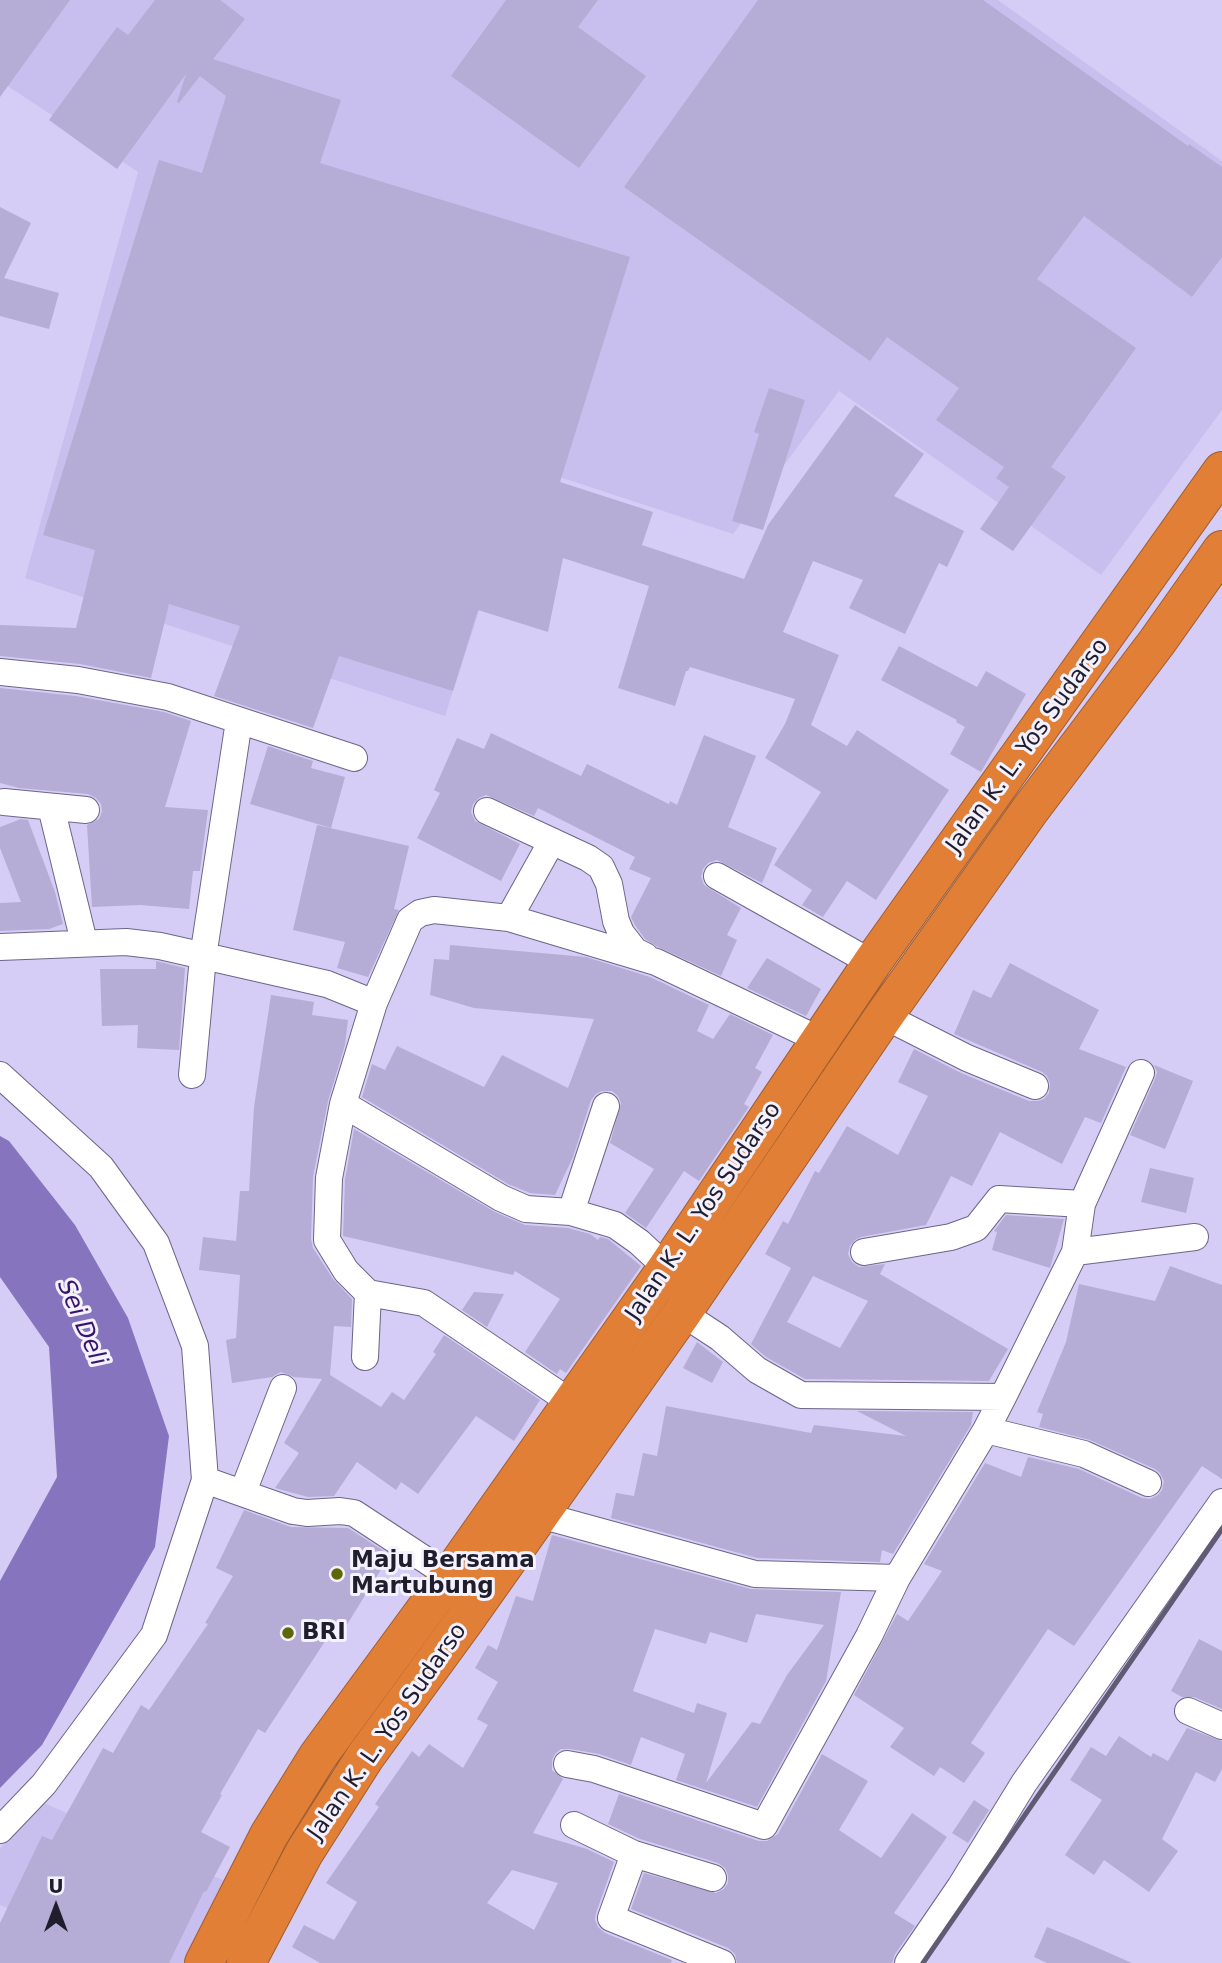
<!DOCTYPE html>
<html>
<head>
<meta charset="utf-8">
<style>
	body { margin:0 }
	#map { position:relative; width:1222px; height:1963px; overflow:hidden; background:#d5cdf6; font-family:"DejaVu Sans",sans-serif }
	canvas { display:block }
	.north { position:absolute; left:21px; top:1872px; width:70px; height:70px; -webkit-text-stroke:5px #f4f2ff; paint-order:stroke; rotate:0deg; font-size:19px; font-weight:700; line-height:28px; text-align:center; color:#201d2c }
	.north::after { content:''; display:block; margin:auto; width:24px; height:32px; background:#201d2c; clip-path:polygon(50% 0,100% 100%,50% 72%,0 100%) }
</style>
</head>
<body>
<div id="map">
<canvas width="1222" height="1963"></canvas>
<div class="north">U</div>
</div>
<script>
const g = document.querySelector('canvas').getContext('2d');
g.lineJoin = 'round';
function fill(path, color) { g.fillStyle = color; g.fill(path, 'evenodd'); }
const poly = rows => new Path2D(rows.map(r => 'M' + r).join(''));
function trace(path, color, width, dash) { g.strokeStyle = color; g.lineWidth = width; g.lineCap = dash ? 'butt' : 'round'; g.setLineDash(dash || []); g.stroke(path); }
function drawText(font, color, halo, rows, align = 'center') {
  g.font = font + ' "DejaVu Sans",sans-serif'; g.lineWidth = 6; g.setLineDash([]); g.textBaseline = 'middle'; g.strokeStyle = halo; g.fillStyle = color; for (const [text, x, y, turn = 0] of rows) {
    g.save(); g.translate(x, y); g.rotate((+turn || 0) * Math.PI / 180); g.textAlign = isNaN(turn) ? turn : align; if (halo) g.strokeText(text, 0, 0); g.fillText(text, 0, 0); g.restore();
  }
}
const built = poly([
	[0,0,998,0,1222,161,1222,410,1101,575,839,391,733,534,526,466,445,716,25,578,138,172,0,81],
	[39,1801,230,1883,187,1963,132,1963,0,1905,0,1849]
]);
const water = poly([
	[0,1136,9,1141,75,1225,128,1318,169,1436,155,1547,42,1745,0,1788,0,1581,57,1477,49,1347,0,1277]
]);
const building = poly([
	[0,0,70,0,0,97],
	[155,0,220,0,245,19,213,59,341,100,320,163,630,257,560,482,653,512,642,545,744,579,768,525,855,405,924,454,894,496,964,531,947,567,939,563,905,634,849,608,863,580,813,561,783,632,839,655,811,725,847,746,857,730,949,790,876,900,847,881,823,917,802,905,812,890,774,865,821,792,765,758,785,724,795,699,690,667,688,671,686,671,675,706,618,688,649,586,563,558,548,632,478,610,453,691,339,656,313,728,214,696,240,626,169,604,151,678,80,664,0,656,0,625,76,628,95,550,43,535,159,160,202,173,226,96,200,76,179,103,177,102,186,74,117,169,49,120,117,27,128,35],
	[506,0,598,0,578,27,646,76,579,168,451,76],
	[758,0,983,0,1188,146,1189,144,1222,167,1222,257,1192,297,1084,216,1037,279,1136,348,1051,467,1066,477,1013,551,980,529,1009,487,996,478,1004,467,936,420,959,388,887,337,870,361,624,187],
	[0,207,31,223,4,278,59,293,49,329,0,316],
	[769,388,805,400,763,530,732,521,759,434,754,432],
	[899,646,977,687,986,671,1026,694,981,772,950,754,965,727,956,722,957,720,881,680],
	[0,688,76,696,164,712,191,721,165,807,208,810,200,871,193,871,189,909,140,905,92,907,87,825,99,819,102,811,101,804,96,798,88,794,19,788,0,783],
	[491,733,581,776,587,764,669,804,670,801,677,805,704,735,756,756,728,827,777,848,762,883,717,860,708,863,703,869,701,877,704,885,741,908,727,935,737,940,721,976,656,946,645,939,635,925,631,917,651,878,629,869,635,857,538,808,534,816,486,795,479,798,473,804,471,812,475,821,520,844,501,881,417,838,440,793,434,790,457,738,484,749],
	[268,746,313,761,311,768,345,777,331,828,250,804],
	[21,819,28,820,55,892,63,924,49,929,0,931,0,903,21,902,0,848,0,827],
	[317,825,409,846,394,909,399,910,368,977,337,968,345,942,293,930],
	[450,945,586,957,650,977,709,1005,697,1031,713,1039,730,1014,773,1035,755,1068,762,1072,744,1104,749,1107,699,1181,684,1171,646,1228,625,1213,654,1169,610,1143,621,1103,618,1096,612,1091,602,1091,596,1094,591,1100,573,1157,555,1195,530,1193,508,1184,362,1097,372,1064,385,1070,397,1046,484,1087,502,1055,568,1088,594,1019,474,1008,430,995,434,959,449,960],
	[767,958,821,989,806,1016,747,988],
	[156,961,185,968,179,1050,137,1048,138,1025,102,1026,100,969,156,969],
	[1010,963,1099,1010,1079,1049,1126,1067,1101,1123,1085,1117,1062,1164,1000,1132,972,1186,951,1176,926,1225,861,1237,855,1240,850,1246,848,1254,852,1262,859,1267,885,1264,880,1274,1008,1349,989,1381,805,1379,766,1357,751,1344,791,1268,765,1254,783,1221,788,1224,815,1171,819,1173,847,1126,898,1155,928,1096,898,1082,914,1049,961,1073,1029,1101,1038,1101,1044,1099,1049,1093,1050,1083,1047,1076,1042,1072,954,1034,973,990,991,998],
	[813,1276,868,1301,840,1348,787,1322],
	[271,995,314,1002,312,1015,348,1020,345,1045,328,1101,313,1177,311,1239,313,1248,333,1279,352,1299,351,1327,334,1326,330,1375,381,1407,392,1392,404,1400,436,1354,433,1352,444,1335,540,1400,514,1441,476,1416,418,1494,401,1482,396,1490,357,1462,334,1496,308,1497,275,1488,299,1453,284,1443,322,1379,294,1377,281,1372,272,1377,232,1383,226,1340,236,1338,240,1275,199,1270,203,1237,236,1241,240,1191,249,1191,254,1107],
	[1154,1065,1193,1081,1165,1149,1130,1135,1155,1079,1157,1072],
	[354,1129,495,1212,525,1225,568,1228,590,1234,598,1240,600,1237,608,1239,641,1266,566,1373,560,1369,557,1374,525,1352,560,1299,515,1271,513,1275,343,1236,345,1180],
	[1150,1168,1194,1178,1186,1213,1141,1202],
	[1006,1215,1064,1219,1050,1268,992,1250,997,1232,994,1231],
	[1170,1266,1222,1285,1222,1479,1202,1466,1074,1646,1048,1629,971,1743,985,1753,964,1783,940,1767,934,1776,890,1747,904,1728,854,1695,897,1614,908,1621,942,1571,924,1564,985,1463,1021,1477,1028,1457,1079,1469,1142,1498,1150,1499,1158,1495,1162,1490,1164,1481,1160,1473,1155,1469,1090,1440,1039,1427,1043,1414,1037,1412,1066,1342,1079,1284,1155,1301],
	[474,1292,504,1294,487,1327,462,1310],
	[697,1342,723,1362,712,1383,683,1368],
	[666,1406,811,1433,814,1425,906,1436,857,1411,973,1412,971,1425,893,1554,882,1550,880,1562,757,1558,611,1518,616,1493,634,1496,643,1453,657,1456],
	[244,1510,291,1527,348,1528,390,1555,343,1631,335,1626,265,1733,258,1729,220,1794,222,1795,201,1832,230,1847,206,1892,204,1891,169,1963,0,1963,0,1923,42,1836,52,1840,103,1748,113,1753,141,1705,149,1710,208,1624,205,1623,233,1576,216,1568],
	[552,1535,751,1589,841,1592,826,1681,757,1807,676,1780,685,1754,641,1737,631,1765,599,1754,570,1749,561,1749,555,1754,552,1760,552,1770,563,1779,533,1833,587,1849,614,1862,596,1913,595,1920,598,1927,605,1933,672,1960,671,1963,320,1963,292,1947,304,1925,334,1940,357,1902,326,1883,379,1807,375,1804,412,1751,419,1757,429,1744,463,1768,488,1725,477,1719,498,1682,475,1668,488,1645,497,1650,516,1596,533,1601],
	[756,1614,824,1625,787,1675,760,1724,752,1722,706,1783,727,1713,697,1703,694,1713,633,1691,655,1629,706,1644,710,1632,747,1643],
	[512,1870,558,1883,534,1930,487,1903],
	[1199,1639,1222,1651,1222,1709,1194,1697,1182,1697,1171,1691],
	[1187,1728,1222,1741,1222,1769,1215,1782,1196,1772,1162,1839,1178,1851,1149,1892,1104,1860,1094,1875,1065,1855,1102,1800,1070,1780,1091,1747,1106,1756,1119,1736,1151,1757,1153,1753,1168,1761],
	[822,1754,868,1781,839,1830,881,1858,912,1813,947,1837,894,1913,915,1926,895,1954,892,1963,737,1963,735,1954,728,1948,631,1909,644,1873,716,1893,724,1889,728,1883,728,1875,725,1868,718,1863,640,1839,608,1824,619,1794,759,1841,767,1841,778,1834],
	[974,1800,989,1810,968,1843,952,1833],
	[1047,1927,1077,1939,1132,1963,1047,1963,1034,1957]
]);
const street = poly([
	[0,672,78,680,168,697,354,758],
	[4,802,86,810],
	[51,807,84,942],
	[487,811,588,858,601,867,609,884,616,921,621,933,635,951,645,956],
	[717,876,872,963],
	[509,918,552,841],
	[0,947,126,942,160,946,327,984,374,1003],
	[884,1016,967,1058,1035,1086],
	[0,1075,101,1167,156,1243,195,1346,205,1480,154,1635,44,1784,0,1830],
	[192,1075,203,957,239,721],
	[343,1104,501,1198,526,1209,571,1212,615,1225,639,1242,667,1268],
	[571,1212,606,1106],
	[864,1252,951,1237,976,1228,999,1199,1082,1204],
	[1075,1252,1195,1237],
	[682,1313,720,1338,757,1370,801,1395,1003,1397],
	[365,1357,368,1293],
	[572,1403,424,1303,368,1293,346,1271,327,1240,329,1178,343,1104,374,1003,410,920,420,913,434,910,509,918,656,962,820,1040],
	[986,1430,1084,1454,1148,1483],
	[205,1480,293,1511,307,1513,340,1511,354,1513,450,1576],
	[243,1492,283,1388],
	[540,1515,755,1574,897,1578],
	[1188,1711,1222,1726],
	[567,1764,594,1769,764,1826,869,1636,897,1578,986,1430,1003,1397,1075,1252,1082,1204,1141,1073],
	[574,1825,634,1854,713,1878],
	[634,1854,611,1918,722,1963],
	[908,1963,960,1887,1024,1783,1222,1502]
]);
const highway = poly([
	[204,1963,269,1835,318,1756,450,1576,667,1268,872,963,1222,471],
	[246,1963,304,1853,365,1757,465,1620,682,1313,884,1016,1030,810,1157,642,1222,550]
]);
const rail = poly([
	[923,1963,1222,1529]
]);
const markers = [
	[337,1574,7,"#5f6604"],
	[288,1633,7,"#5f6604"]
];
const streetNames = [
	["Jalan K. L. Yos Sudarso",1028,746,-54],
	["Jalan K. L. Yos Sudarso",704,1212,-56],
	["Jalan K. L. Yos Sudarso",388,1732,-55]
];
const poiNames = [
	["Maju Bersama",351,1561],
	["Martubung",351,1587],
	["BRI",302,1633]
];
const waterNames = [
	["Sei Deli",81,1323,67]
];
fill(built, '#c9bfef');
fill(water, '#8774bf');
fill(building, '#b5add5');
trace(street, '#6d6589', 28);
trace(highway, '#9d5d32', 40);
trace(street, '#fff', 26);
trace(highway, '#e07f35', 38);
trace(rail, '#605b73', 5);
for (const [x, y, r, color] of markers) { const dot = new Path2D(); dot.arc(x, y, r, 0, 2 * Math.PI); g.fillStyle = color; g.fill(dot); trace(dot, '#f4f2ff', 2.5); }
drawText('23px', '#201d2c', '#f4f2ff', streetNames);
drawText('bold 23px', '#201d2c', '#f4f2ff', poiNames, 'left');
drawText('italic 24px', '#38146e', '#f4f2ff', waterNames);
</script>
</body>
</html>
